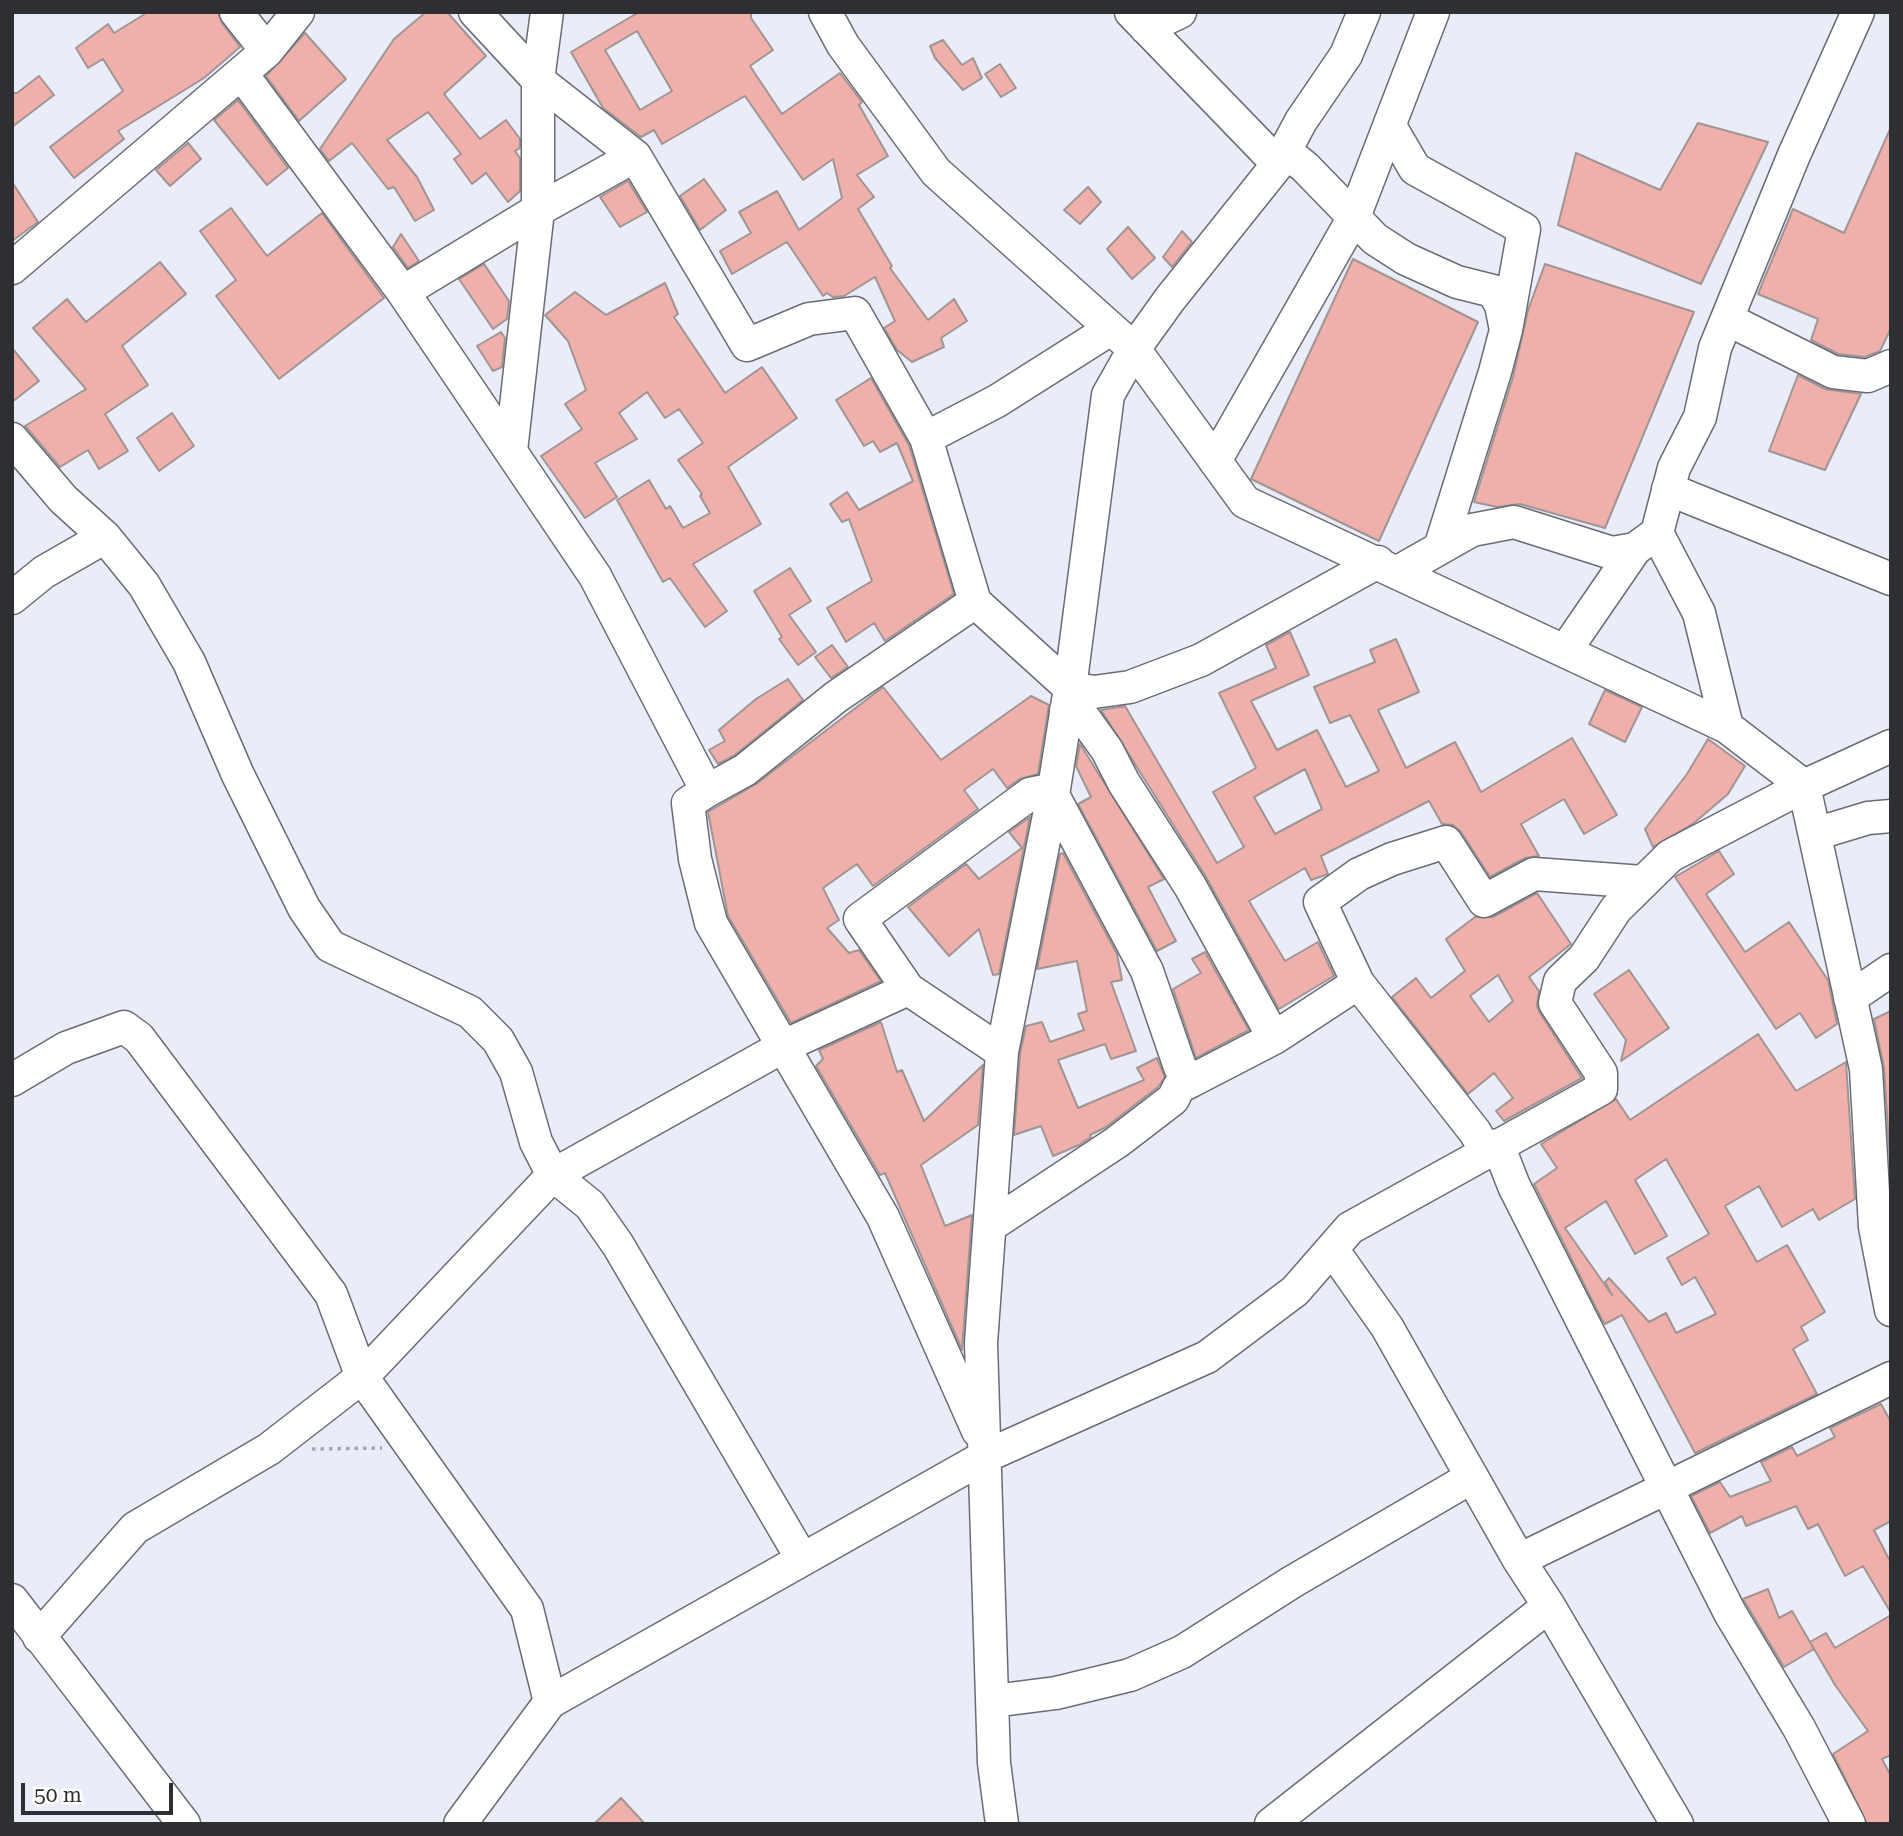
<!DOCTYPE html>
<html>
<head>
<meta charset="utf-8">
<style>
	body { margin:0 }
	#map { position:relative; width:1903px; height:1836px; overflow:hidden; background:#eaedf7; font-family:"Roboto Serif",serif }
	canvas { display:block }
	.frame { position:absolute; inset:0; border:14px solid #2e2f33; pointer-events:none }
	.scale { position:absolute; left:21px; top:1783px; width:152px; height:32px; box-sizing:border-box; border:4px solid #2e2f33; border-top:0; padding-left:9px; font-size:21px; line-height:24px; white-space:nowrap; color:#2e2f33; -webkit-text-stroke:5px #fff; paint-order:stroke }
</style>
</head>
<body>
<div id="map">
<canvas width="1903" height="1836"></canvas>
<div class="frame"></div>
<div class="scale">50 m</div>
</div>
<script>
const g = document.querySelector('canvas').getContext('2d');
g.lineJoin = 'round';
function fill(path, color) { g.fillStyle = color; g.fill(path, 'evenodd'); }
const poly = rows => new Path2D(rows.map(r => 'M' + r).join(''));
function trace(path, color, width, dash) { g.strokeStyle = color; g.lineWidth = width; g.lineCap = dash ? 'butt' : 'round'; g.setLineDash(dash || []); g.stroke(path); }
const building = poly([
	[148,12,218,12,222,23,240,47,204,78,118,131,124,139,74,178,50,147,123,91,103,59,88,68,76,48,108,24,114,33,148,12],
	[426,12,447,12,486,56,444,94,480,139,506,120,520,139,520,148,515,151,520,158,520,191,508,202,486,173,472,184,454,159,461,154,428,112,387,140,417,177,434,210,415,221,394,187,388,189,352,143,329,161,320,149,394,39,426,12],
	[639,12,751,12,751,18,773,50,750,66,782,114,840,73,862,102,859,105,888,156,857,175,874,197,858,209,892,266,890,268,928,320,954,299,967,321,941,338,944,347,912,362,897,350,884,328,895,321,875,277,844,296,833,297,827,293,823,296,787,242,732,274,720,251,751,233,739,212,777,191,799,230,842,198,833,159,803,180,745,96,662,144,654,130,641,137,603,108,571,52,639,12],
	[637,31,672,91,640,110,605,50,637,31],
	[305,33,346,79,299,121,266,76,305,33],
	[943,40,962,65,973,58,982,78,963,90,935,58,930,46,943,40],
	[1000,64,1016,88,1001,97,985,74,1000,64],
	[39,76,54,95,12,127,12,93,17,93,39,76],
	[238,100,288,168,267,185,214,120,238,100],
	[1698,123,1768,142,1701,284,1558,225,1576,153,1660,190,1698,123],
	[1891,127,1891,328,1880,351,1865,357,1838,354,1811,340,1818,319,1758,294,1793,209,1844,233,1891,127],
	[188,143,201,159,170,186,156,170,188,143],
	[704,179,726,210,700,230,680,196,704,179],
	[628,181,647,212,620,227,600,197,628,181],
	[12,182,38,222,12,241,12,182],
	[1088,187,1101,202,1080,224,1064,210,1088,187],
	[231,208,267,256,322,213,384,298,279,379,216,296,236,280,200,231,231,208],
	[1128,227,1155,258,1132,279,1107,249,1128,227],
	[1182,231,1192,242,1172,267,1163,257,1182,231],
	[401,234,419,261,408,268,393,247,401,234],
	[1353,259,1478,322,1379,541,1251,479,1353,259],
	[160,262,186,294,122,346,148,385,105,414,128,451,99,469,88,450,60,467,25,426,86,389,33,328,67,299,86,322,160,262],
	[484,264,509,301,507,319,493,329,459,279,484,264],
	[1545,264,1694,312,1605,528,1520,504,1497,507,1474,502,1513,377,1528,310,1545,264],
	[665,283,678,314,674,317,725,393,762,367,797,418,728,467,761,524,693,564,727,611,705,627,670,578,663,582,617,500,649,480,666,509,670,506,683,528,710,513,700,496,702,494,678,460,703,443,679,409,665,418,647,392,619,413,637,439,595,463,617,497,585,518,541,456,582,429,565,404,586,390,568,341,545,315,575,292,606,315,665,283],
	[501,332,505,338,502,367,493,371,477,346,501,332],
	[12,348,39,381,12,402,12,348],
	[1798,375,1825,389,1861,394,1825,470,1769,451,1798,375],
	[871,378,909,445,954,594,885,641,874,623,846,642,827,608,872,581,849,519,842,522,830,504,847,492,859,510,913,481,897,443,880,452,873,441,864,446,836,400,871,378],
	[172,413,194,446,159,471,137,438,172,413],
	[790,568,811,601,789,615,816,652,798,665,779,639,782,637,754,591,790,568],
	[1290,632,1309,675,1251,701,1277,750,1317,730,1346,787,1379,771,1350,715,1330,723,1314,687,1375,662,1370,650,1396,639,1419,692,1378,710,1406,768,1455,742,1481,792,1572,738,1617,815,1584,834,1564,799,1521,824,1539,856,1525,858,1490,877,1461,832,1453,825,1442,824,1429,801,1321,856,1328,874,1311,880,1305,868,1249,901,1285,961,1318,942,1334,976,1279,1009,1206,877,1101,710,1125,706,1217,863,1244,847,1213,792,1256,768,1219,693,1276,668,1266,645,1290,632],
	[1305,769,1322,809,1275,834,1254,797,1305,769],
	[832,645,848,667,831,678,815,657,832,645],
	[788,679,803,700,735,755,718,764,709,750,725,741,719,730,756,699,788,679],
	[883,687,941,760,1031,696,1049,705,1038,774,1020,779,1007,788,993,769,964,790,978,809,873,886,857,864,823,888,839,920,827,928,849,953,859,950,881,981,791,1023,728,916,708,812,756,784,883,687],
	[1605,690,1642,707,1625,742,1589,724,1605,690],
	[1708,739,1745,766,1728,794,1694,823,1653,847,1645,829,1687,774,1708,739],
	[1080,744,1164,879,1148,887,1176,941,1157,951,1078,804,1091,797,1076,766,1080,744],
	[1030,817,999,974,993,975,979,929,949,956,908,907,966,864,979,879,1022,848,1009,832,1030,817],
	[1719,851,1734,874,1706,894,1745,952,1789,922,1828,980,1837,1024,1816,1038,1800,1013,1776,1029,1675,877,1719,851],
	[1063,853,1117,954,1122,980,1111,982,1136,1051,1111,1059,1105,1044,1058,1060,1078,1108,1144,1080,1137,1068,1157,1058,1165,1077,1158,1087,1106,1127,1090,1135,1091,1137,1079,1145,1053,1156,1041,1126,1014,1135,1020,1054,1026,1026,1042,1022,1050,1042,1084,1030,1078,1014,1087,1011,1077,961,1037,969,1060,854,1063,853],
	[1537,893,1571,944,1529,977,1539,991,1537,1006,1540,1013,1582,1078,1504,1121,1496,1111,1513,1098,1494,1073,1468,1094,1392,997,1416,978,1431,998,1465,971,1446,939,1475,917,1493,917,1537,893],
	[1498,975,1513,1001,1489,1022,1470,996,1498,975],
	[1205,952,1249,1030,1196,1058,1173,989,1201,973,1192,959,1205,952],
	[1629,970,1669,1028,1621,1061,1626,1040,1594,994,1629,970],
	[1891,1011,1891,1177,1884,1068,1874,1019,1891,1011],
	[881,1022,897,1072,902,1070,924,1121,983,1065,978,1125,921,1165,945,1226,972,1215,962,1350,885,1173,880,1175,816,1066,823,1059,819,1050,881,1022],
	[1758,1034,1796,1091,1846,1062,1855,1199,1819,1220,1813,1209,1782,1227,1759,1186,1725,1206,1757,1262,1787,1245,1825,1312,1801,1327,1808,1340,1793,1349,1817,1394,1695,1453,1622,1315,1605,1324,1601,1318,1534,1184,1557,1168,1541,1144,1616,1099,1630,1120,1758,1034],
	[1666,1159,1709,1234,1667,1258,1682,1285,1695,1277,1716,1314,1676,1333,1666,1313,1649,1322,1609,1278,1605,1282,1612,1295,1565,1228,1606,1201,1635,1254,1667,1236,1635,1180,1666,1159],
	[1881,1404,1891,1422,1891,1521,1874,1530,1891,1563,1891,1613,1863,1566,1845,1576,1818,1524,1808,1529,1796,1506,1746,1526,1742,1516,1710,1533,1691,1496,1720,1482,1730,1497,1771,1481,1761,1462,1792,1447,1797,1456,1835,1437,1830,1428,1881,1404],
	[1768,1589,1779,1618,1792,1611,1814,1649,1784,1667,1743,1599,1768,1589],
	[1891,1615,1891,1755,1882,1759,1891,1776,1891,1824,1867,1824,1833,1754,1868,1731,1835,1685,1810,1642,1826,1633,1835,1648,1891,1615],
	[621,1798,645,1824,594,1824,621,1798]
]);
const path = poly([
	[312,1449,382,1448]
]);
const minor = poly([
	[236,12,267,51],
	[475,12,538,80,635,156],
	[825,12,843,45,936,172,1134,349,1245,502,1727,727,1804,786,1866,1069,1875,1227,1891,1310],
	[1131,12,1278,164],
	[1146,28,1180,12],
	[241,73,403,292,595,576,707,791,688,803,695,859,711,923,883,1217,978,1431],
	[1390,126,1415,169,1524,229,1507,325],
	[1285,151,1305,167,1375,239,1406,259,1457,282,1493,291,1501,305,1506,330,1495,372,1440,548],
	[12,268,267,51,298,12],
	[403,292,538,210,635,156,747,345,809,319,855,313,926,438,975,602],
	[1727,319,1833,372,1868,376,1891,366],
	[926,438,997,401,1109,330],
	[12,439,63,499,105,537,144,585,189,662,238,775,304,908,330,946,470,1012,498,1040,516,1072,536,1142,553,1175,590,1205,618,1245,801,1557],
	[511,451,538,210,538,80,547,12],
	[1215,461,1354,217,1433,12],
	[1668,489,1891,579],
	[1657,533,1699,613,1727,727],
	[1398,572,1472,530,1514,522,1612,553,1635,549,1657,533,1674,468,1700,417,1715,348,1794,155,1858,12],
	[12,598,44,572,105,537],
	[1565,651,1635,549],
	[1066,710,1084,718,1107,750,1124,783,1190,886,1274,1038,1358,983,1320,902,1359,874,1392,859,1446,842,1484,901,1534,874,1643,882],
	[707,791,745,770,836,697,975,602,1070,688,1094,692,1130,687,1201,660,1378,562],
	[1815,834,1868,818,1891,816],
	[1358,983,1475,1132,1486,1151],
	[908,989,860,919,1030,794,1054,789],
	[1850,998,1891,970],
	[12,1080,66,1048,124,1027,139,1038,331,1294,362,1377,527,1609,550,1702],
	[1191,1081,1274,1038],
	[1498,1145,1514,1186,1730,1613,1799,1728,1849,1824],
	[990,1226,1117,1142,1173,1099,1179,1087,1191,1081,1180,1067,1147,971,1053,795],
	[1332,1249,1387,1327,1519,1560,1549,1606,1677,1824],
	[1519,1560,1891,1378],
	[12,1600,184,1824],
	[39,1637,135,1528,269,1449,362,1377,553,1175,784,1046,908,989,1002,1052],
	[993,1701,1056,1693,1130,1675,1182,1652,1292,1582,1472,1477],
	[460,1824,550,1702,986,1456,1207,1357,1295,1291,1350,1228,1601,1089,1601,1073,1555,1003,1560,981,1584,958,1616,909,1670,856,1804,786,1891,746],
	[1002,1824,994,1763,981,1343,1002,1052,1053,795,1070,688,1108,395,1134,349,1170,299,1278,164,1301,121,1346,55,1364,12],
	[1271,1824,1549,1606]
]);
fill(building, '#efafaa');
trace(building, '#a09594', 2);
trace(minor, '#696c75', 35);
trace(path, '#a4a6ae', 3.5, [3.5, 5]);
trace(minor, '#fff', 32);
</script>
</body>
</html>
